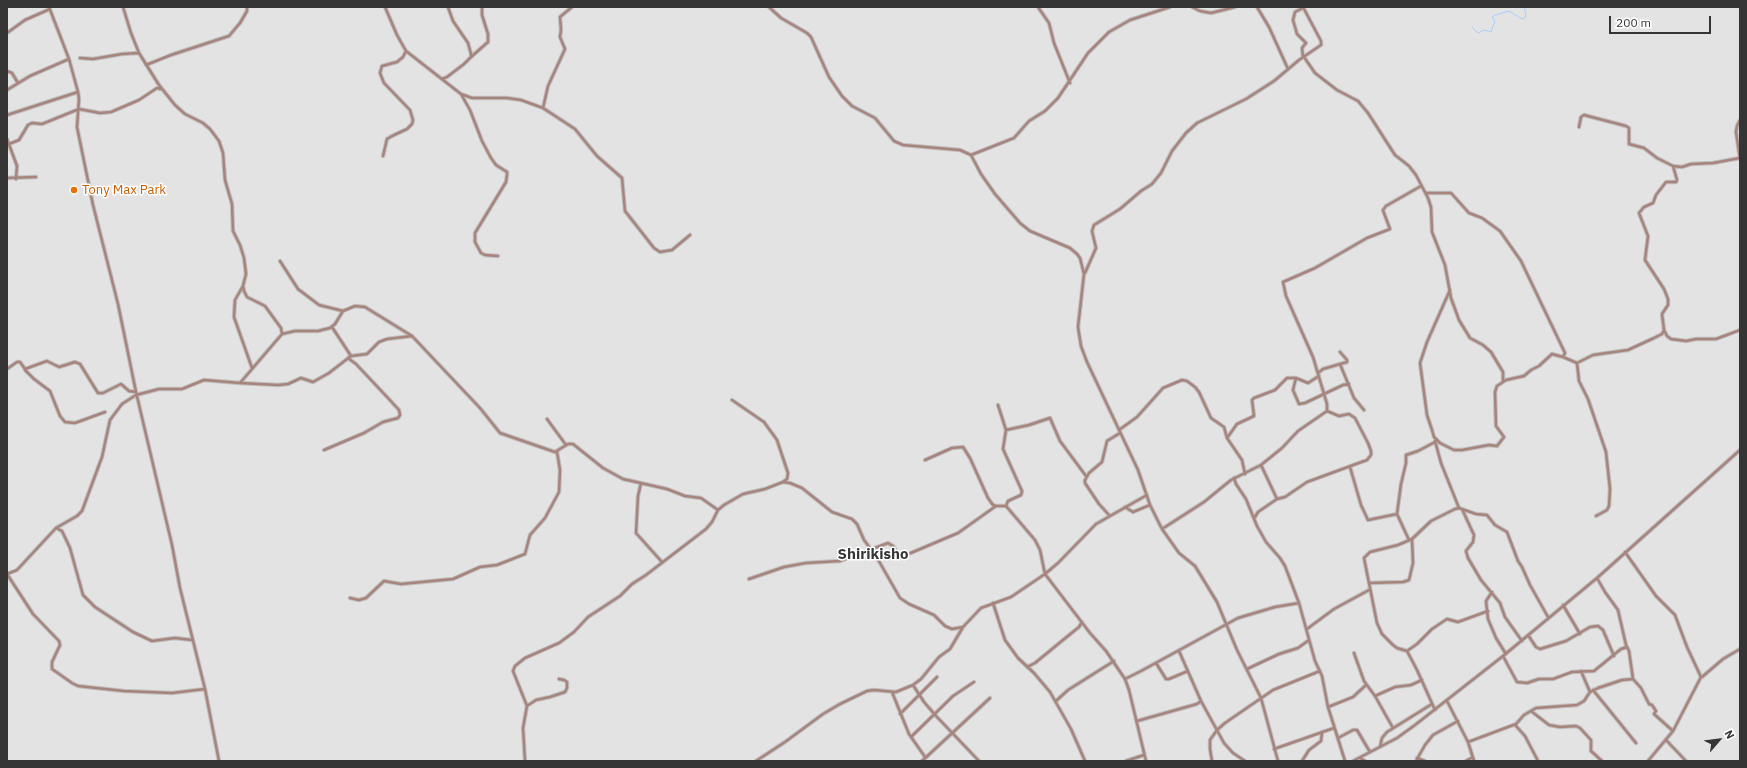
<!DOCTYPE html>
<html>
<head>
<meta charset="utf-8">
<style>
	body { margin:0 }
	#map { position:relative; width:1747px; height:768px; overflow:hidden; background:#e3e3e4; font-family:"IBM Plex Sans",sans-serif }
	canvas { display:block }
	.frame { position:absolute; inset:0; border:8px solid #353536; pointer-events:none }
	.north { position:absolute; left:1699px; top:720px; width:40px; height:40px; -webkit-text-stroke:3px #fff; paint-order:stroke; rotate:62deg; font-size:11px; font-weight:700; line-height:16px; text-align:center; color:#353536 }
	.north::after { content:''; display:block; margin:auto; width:14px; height:18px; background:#353536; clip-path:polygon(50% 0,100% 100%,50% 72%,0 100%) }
	.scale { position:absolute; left:1609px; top:16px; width:102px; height:18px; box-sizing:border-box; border:2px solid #353536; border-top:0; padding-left:5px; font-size:12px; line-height:14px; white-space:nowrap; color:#353536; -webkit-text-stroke:3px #fff; paint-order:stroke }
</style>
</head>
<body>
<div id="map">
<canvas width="1747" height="768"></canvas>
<div class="frame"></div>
<div class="north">N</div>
<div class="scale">200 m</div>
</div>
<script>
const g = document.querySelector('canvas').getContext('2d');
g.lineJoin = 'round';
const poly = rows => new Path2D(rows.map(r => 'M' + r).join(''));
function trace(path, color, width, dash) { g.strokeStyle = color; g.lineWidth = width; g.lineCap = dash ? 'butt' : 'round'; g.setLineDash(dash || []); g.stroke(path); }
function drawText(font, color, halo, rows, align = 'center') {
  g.font = font + ' "IBM Plex Sans",sans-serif'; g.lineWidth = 3; g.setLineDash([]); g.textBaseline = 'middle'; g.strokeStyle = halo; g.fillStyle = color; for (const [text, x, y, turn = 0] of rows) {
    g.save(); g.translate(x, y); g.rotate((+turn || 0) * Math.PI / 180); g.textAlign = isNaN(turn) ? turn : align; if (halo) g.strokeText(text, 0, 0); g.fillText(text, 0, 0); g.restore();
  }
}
const stream = poly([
	[1472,27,1478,33,1484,30,1491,32,1495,21,1492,17,1495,15,1509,11,1522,19,1525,18,1526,14,1524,7]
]);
const street = poly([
	[49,7,69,59,78,92,79,99,77,127,93,205,118,304,136,392,172,545,180,588,205,689,219,761],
	[123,7,131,33,139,53,159,85,175,105,185,114,203,123,210,129,219,141,223,153,225,180,232,204,233,231,240,245,244,258,246,274,243,286,244,291,247,297,265,306,281,328,282,334],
	[385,7,397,35,406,51,461,94,472,98,507,98,521,100,543,108,575,129,597,156,622,178,625,211,654,248,660,252,672,250,690,235],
	[769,7,781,18,807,33,811,37,829,77,842,96,852,106,875,118,894,141,903,145,960,150,971,155,981,174,995,194,1020,223,1030,231,1070,248,1077,254,1080,258,1084,274,1078,327,1081,346,1087,362,1138,470,1150,505,1162,529,1179,553,1195,566,1217,602,1237,650,1261,698,1278,761],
	[1038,7,1049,23,1054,43,1070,83],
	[1192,7,1200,11,1211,13,1235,7],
	[1257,7,1269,27,1288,69],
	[1303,8,1295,12,1293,20,1297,34,1306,43,1302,48,1303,57],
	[7,33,25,20,50,9],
	[471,57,488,42,488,34,482,15,482,7],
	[1304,57,1315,73,1337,90,1358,101,1368,113,1395,155,1409,166,1416,175,1428,198,1431,207,1432,232,1445,265,1451,298,1459,320,1470,338,1483,345,1491,352,1503,372,1503,381],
	[80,58,93,59,122,54,139,53],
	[146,65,171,55,229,36,240,23,247,11,247,7],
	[7,71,12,73,18,83],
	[442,79,447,77,464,64,471,57,471,54,468,43,453,21,448,7],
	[7,90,30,76,69,59],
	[461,94,470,110,482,141,491,158,496,165,507,172,507,175,506,182,475,233,475,242,481,253,485,255,498,256],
	[543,108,548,86,565,49,560,37,561,30,560,17,572,7],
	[7,115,78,92],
	[1579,127,1581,117,1584,115,1626,126,1629,128,1629,144,1644,148,1657,158,1673,166,1682,167,1691,164,1713,163,1740,158],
	[7,139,17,166,16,179],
	[9,144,19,140,28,125,32,123,42,124,79,109,100,113,111,112,139,100,157,88,161,89],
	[971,155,1014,138,1029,121,1045,111,1058,98,1088,53,1109,32,1130,20,1170,7],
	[383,156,387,139,392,136,407,129,412,124,413,120,410,110,384,83,380,73,382,66,397,62,403,57,406,51],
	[1740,159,1736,132,1737,126,1740,120],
	[7,178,36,177],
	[1426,193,1451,193,1469,213,1482,218,1500,231,1521,261,1565,353,1563,357,1552,354,1539,366,1531,370,1524,376,1506,380,1497,386,1495,392,1496,426,1504,437,1497,446,1489,445,1462,450,1454,450,1440,443,1434,437,1432,430,1427,415,1420,363,1427,342,1450,290],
	[280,261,298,289,319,305,343,311],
	[1085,273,1096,248,1092,231,1094,225,1120,209,1141,191,1152,184,1161,173,1172,151,1186,133,1197,123,1246,99,1274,81,1299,60,1321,45,1321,41,1303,7],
	[243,286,235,300,234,317,252,368],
	[332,327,351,356],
	[1664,330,1667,336,1671,339,1686,341,1696,339,1716,339,1740,330],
	[1563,357,1577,363,1593,355,1628,350,1654,338,1662,334,1664,330,1662,314,1668,305,1668,299,1664,289,1645,260,1648,236,1639,213,1644,207,1653,203,1656,195,1666,182,1676,182,1677,180,1673,166],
	[1577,363,1579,381,1588,399,1606,452,1610,489,1609,506,1607,510,1596,516],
	[1340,364,1354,398,1364,410],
	[7,369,17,362,20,362,25,369,47,361,59,367,75,362,80,364,98,393,103,393,121,384,129,391,136,392],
	[25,370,34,379,50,391,60,416,65,422,75,423,105,412],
	[1318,373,1323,369,1347,362,1347,360,1340,352],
	[1296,378,1293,390,1299,404,1305,403,1343,385,1349,384],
	[240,383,278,385,288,384,301,378,313,382,329,373,351,356,367,354,379,342,387,339,412,336],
	[732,400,764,422,777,440,788,473,787,479,784,481],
	[998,405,1006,430,1003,449,1022,491,1021,495,1008,501,1006,506],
	[547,419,566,445],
	[1006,430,1029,425,1050,418,1060,441,1086,476],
	[1119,430,1137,417,1163,388,1182,380,1187,381,1195,387,1199,392,1211,418,1224,427,1227,438,1242,460,1245,474],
	[1227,438,1237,424,1254,416,1252,400,1254,398,1275,390,1287,378,1296,378,1308,383,1319,376],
	[1435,441,1441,463,1459,508],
	[324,450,364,433,383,422,398,418,400,415,399,410,388,398,356,364,348,358],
	[925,460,952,448,963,447,970,458,988,498,993,505,996,506],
	[1350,467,1361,505,1368,520,1397,514],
	[1234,478,1236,484,1246,499,1257,526,1266,542,1280,558,1285,566,1299,603,1315,661,1322,676,1328,707,1345,761],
	[641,483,638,496,636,533,662,562],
	[1277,499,1285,497,1307,482,1356,464,1367,460,1371,455,1371,451,1368,443,1355,418,1349,414,1339,416,1327,411],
	[1125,507,1133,512,1150,505],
	[1462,509,1474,535,1473,542,1466,551,1468,558,1481,580,1500,603,1505,617,1522,641],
	[1109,515,1099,504,1085,483,1085,480,1089,473,1102,462,1107,441,1120,433],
	[1255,517,1258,512,1277,499,1261,465],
	[56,528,62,531,70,548,83,595,95,607,133,632,152,641,175,638,192,640],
	[1162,529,1204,502,1231,480,1261,465,1282,448,1298,431,1327,411,1327,404,1313,357,1286,296,1283,282,1315,268,1367,238,1390,229,1384,213,1383,210,1386,206,1421,186],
	[1412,539,1398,545,1370,552,1364,558,1377,623,1382,634,1393,645,1397,648,1407,651,1417,644,1432,629,1447,619,1458,622,1488,611],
	[1409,540,1397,514,1401,484,1406,463,1406,455,1418,451,1435,442],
	[1625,552,1656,596,1675,615,1687,647,1701,677,1673,731,1648,761],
	[7,574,17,570,56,528,77,516,82,511,102,457,110,420,122,404,136,395,159,389,182,389,204,380,240,383,282,334,295,331,318,331,330,328,335,324,343,311,355,306,365,307,412,336,480,408,500,433,555,452,568,444,573,444,603,468,623,479,667,489,685,496,701,498,718,510],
	[7,574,33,614,59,641,60,645,52,662,52,669,72,683,78,686,124,691,172,693,205,689],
	[1597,578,1605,592,1618,610,1626,645,1629,651,1633,679,1641,688,1649,704,1652,705,1656,711,1654,714,1673,731],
	[749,579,784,567,806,563,840,561,888,543,893,546,899,555,902,556,906,555,958,533,996,506,1006,506,1035,540,1040,550,1045,574,1090,633,1106,651,1125,679,1129,690,1146,761],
	[1369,583,1403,582,1409,580,1413,563,1412,539,1431,521,1455,509,1459,508,1476,514,1487,515,1495,525,1507,532,1518,561,1522,567,1530,585,1548,617],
	[1492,592,1486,601,1488,619,1496,638,1506,654],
	[350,598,359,600,366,598,384,581,401,584,453,579,480,567,497,565,525,554,530,535,545,518,559,492,560,470,557,452],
	[993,603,1005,640,1018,658,1034,673,1050,692,1071,729,1085,761],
	[1563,605,1580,634],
	[1307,629,1334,609,1369,590],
	[1528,635,1536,647,1540,649,1566,641,1590,627,1598,626,1603,630,1614,656],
	[1407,651,1417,670,1435,710],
	[1354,653,1364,681,1375,696,1393,728],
	[1503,656,1517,682,1527,683,1539,679,1553,679,1572,672,1594,671,1621,649,1627,647],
	[1156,663,1166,679,1169,679,1188,671],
	[1027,667,1035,663,1063,640,1079,627,1082,622],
	[1247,669,1279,654,1298,648,1309,640],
	[1581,671,1590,692],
	[1702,677,1723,659,1740,649],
	[1125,679,1141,671,1238,618,1275,607,1299,603],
	[913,685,924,702,937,717,979,761],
	[1593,690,1636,743],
	[892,692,909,734,925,757],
	[1375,696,1395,687,1411,685,1422,680],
	[1056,701,1068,690,1114,661],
	[1201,701,1224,743,1233,753,1245,761],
	[1447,701,1468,742,1516,724],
	[527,706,536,700,550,697,565,692,567,688,567,682,564,680,559,679],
	[1328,707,1353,697,1366,685],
	[1531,711,1549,725,1560,727,1576,726,1580,728,1591,740,1591,751,1602,761],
	[900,714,937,677],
	[1137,721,1197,704,1201,701,1179,651],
	[911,737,953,696,974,682],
	[1338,738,1353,730,1357,730,1370,752],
	[1666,740,1686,761],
	[1468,742,1474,761],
	[1380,747,1382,738,1387,732,1432,704],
	[1274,749,1334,728],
	[1360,758,1365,761],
	[1417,758,1425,761],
	[525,761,523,728,527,706,513,671,515,666,525,658,559,643,574,632,588,617,620,596,632,584,646,575,706,529,712,522,718,510,724,505,743,494,765,489,783,482,790,483,802,488,832,512,852,519,857,524,864,540,876,556,900,598,909,604,934,615,945,626,952,629,963,627,981,608,1011,597,1045,574,1058,563,1096,524,1147,495],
	[756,761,785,742,823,714,840,704,867,691,874,690,896,692,913,685,921,679,939,657,950,649,963,627],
	[922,761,990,698],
	[1126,761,1144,755],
	[1212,761,1210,749,1210,740,1217,730,1225,723,1273,690,1320,671],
	[1302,761,1309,750,1321,741,1322,732],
	[1353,761,1397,738,1415,725,1503,656,1597,578,1740,450],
	[1416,761,1425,745,1433,735,1458,721],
	[1466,761,1473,757],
	[1538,761,1525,736,1516,726,1516,724,1524,715,1536,708,1577,705,1584,701,1590,692,1598,688,1622,680,1633,679]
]);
const markers = [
	[74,190,4,"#e8710a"]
];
const foodNames = [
	["Tony Max Park",82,190]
];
const quarterNames = [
	["Shirikisho",873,555]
];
trace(stream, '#a4cdfc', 1);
trace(street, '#c0c0c1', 4.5);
trace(street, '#a7847c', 2.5);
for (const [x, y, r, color] of markers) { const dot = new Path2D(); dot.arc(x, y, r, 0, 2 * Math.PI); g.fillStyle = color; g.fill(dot); trace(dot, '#fff', 1.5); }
drawText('13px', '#c56008', '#fff', foodNames, 'left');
drawText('bold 15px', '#353536', '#fff', quarterNames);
</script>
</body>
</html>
